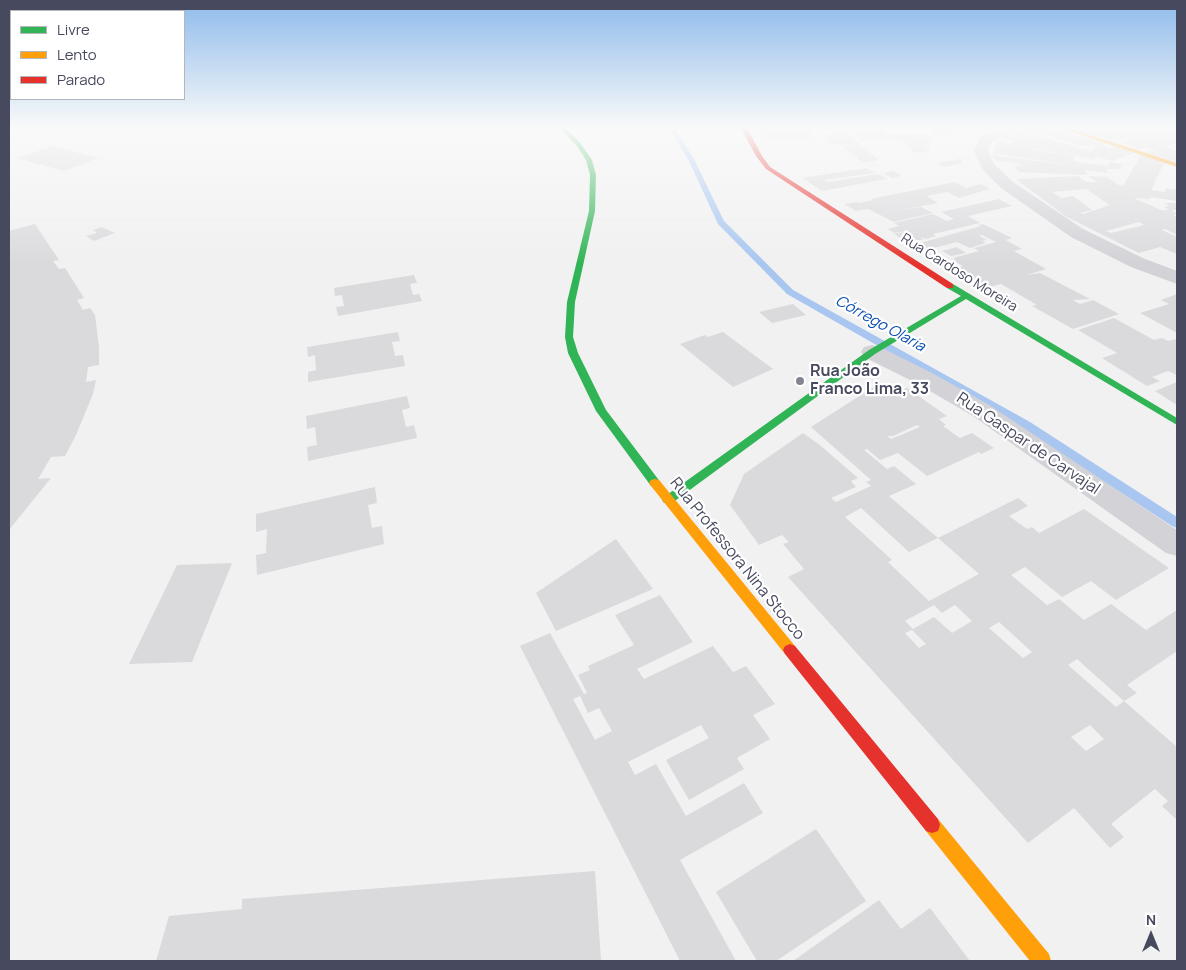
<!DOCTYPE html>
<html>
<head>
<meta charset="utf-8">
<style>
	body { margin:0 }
	#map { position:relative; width:1186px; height:970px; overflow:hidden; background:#f1f1f1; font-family:Manrope,sans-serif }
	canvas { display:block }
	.frame { position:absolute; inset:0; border:10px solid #474a5e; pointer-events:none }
	.legend { position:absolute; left:10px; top:10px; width:175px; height:90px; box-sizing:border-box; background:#fff; border:1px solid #b5b7bf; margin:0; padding:6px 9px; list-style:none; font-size:15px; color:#474a5e }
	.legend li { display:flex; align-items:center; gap:10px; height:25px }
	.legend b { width:25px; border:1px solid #b5b7bf }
	.north { position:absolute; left:1126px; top:910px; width:50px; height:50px; -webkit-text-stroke:4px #fff; paint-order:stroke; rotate:0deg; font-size:14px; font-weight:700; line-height:20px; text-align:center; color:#474a5e }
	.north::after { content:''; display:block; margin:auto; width:18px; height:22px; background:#474a5e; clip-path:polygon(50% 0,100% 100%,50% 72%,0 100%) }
</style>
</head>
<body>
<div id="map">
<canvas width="1186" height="970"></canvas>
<div class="frame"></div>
<ul class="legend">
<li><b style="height:6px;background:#30b455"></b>Livre</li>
<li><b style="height:6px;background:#ff9f0a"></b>Lento</li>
<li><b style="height:6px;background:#e5322d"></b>Parado</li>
</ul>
<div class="north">N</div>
</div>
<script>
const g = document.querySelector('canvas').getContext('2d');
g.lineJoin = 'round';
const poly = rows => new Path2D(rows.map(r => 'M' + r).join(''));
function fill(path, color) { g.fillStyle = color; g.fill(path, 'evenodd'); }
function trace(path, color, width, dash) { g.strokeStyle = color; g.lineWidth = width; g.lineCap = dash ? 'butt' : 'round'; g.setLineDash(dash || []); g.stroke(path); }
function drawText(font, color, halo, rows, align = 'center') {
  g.font = font + ' Manrope,sans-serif'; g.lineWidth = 4.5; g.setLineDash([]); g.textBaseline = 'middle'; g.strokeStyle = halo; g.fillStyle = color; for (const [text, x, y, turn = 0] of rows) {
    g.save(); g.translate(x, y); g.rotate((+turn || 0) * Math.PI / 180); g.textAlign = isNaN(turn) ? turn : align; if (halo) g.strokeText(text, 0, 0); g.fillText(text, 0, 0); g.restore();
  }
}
const stream = poly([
	[669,128,675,128,695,161,724,221,793,290,1030,422,1177,517,1177,528,1172,526,1022,428,787,294,718,224,689,161,669,128]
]);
const building = poly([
	[759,128,810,131,813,135,809,135,811,139,765,139],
	[851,128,881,128,886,134,927,134,933,140,927,140,931,145,925,145,931,151,914,153,903,140,891,140,886,134,884,134,889,139,861,140],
	[934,128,948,128,958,129,949,136,931,134],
	[1025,128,1054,128,1106,144,1101,145,1109,148,1114,146,1134,153,1112,161,1094,156,1096,158,1095,160,1065,153,1075,156,1073,161,1107,166,1110,162,1122,164,1120,169,1107,169,1107,173,1085,170,1087,175,1019,172,1014,166,1020,166,1019,163,996,161,992,155,1077,166,993,153,998,141,1053,153,1060,153,1011,144,1016,141,1001,138,1014,132,1049,139,1104,155,1091,151,1097,146,1093,145,1082,146,1046,135,1033,135,1015,130],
	[1072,128,1158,128,1166,130,1177,129,1177,143,1166,147,1177,151,1177,162,1145,152,1156,150,1146,147,1140,149,1118,142,1128,140,1125,138,1111,141],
	[834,130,848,131,854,140,879,160,862,163,844,146,855,145,829,144,826,140,830,140,827,135,837,134],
	[52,146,99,158,64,171,17,158],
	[1141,155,1164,163,1151,190,1165,192,1166,188,1175,190,1177,184,1177,201,1150,197,1151,199,1134,198,1161,210,1172,210,1177,214,1173,215,1177,217,1177,235,1165,229,1162,230,1177,237,1177,254,1160,247,1139,253,1065,216,1016,179,1078,176,1086,182,1097,182,1088,176,1107,177,1119,185,1123,186],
	[1086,189,1110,205,1083,214,1080,213,1092,210,1073,196,1062,198,1052,192],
	[1139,222,1144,225,1111,233,1106,231],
	[960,159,963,163,944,167,936,163],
	[866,168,875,173,824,180,827,182,878,174,887,179,822,191,802,178],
	[893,171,902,176,892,178,883,173],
	[955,182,966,188,981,184,990,189,959,198,947,192,927,196,938,203,901,210,921,207,933,213,894,222,868,209,856,211,844,204,857,202,859,203,873,200,870,199],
	[999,199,1012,206,968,216,980,223,933,234,936,236,926,239,922,237,920,237,924,239,909,243,894,234,908,231,894,233,888,229,899,226,894,223,933,214,947,221,954,219,941,212],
	[1165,203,1177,203,1177,210,1169,210,1164,207,1169,206],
	[35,224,59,260,53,261,59,269,65,268,84,298,77,300,83,310,90,308,95,315,99,347,99,365,88,367,86,382,96,380,93,394,76,435,65,456,51,457,38,479,51,478,9,530,9,231],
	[983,224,1012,238,1006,240,1022,249,1014,251,1046,269,1027,275,1040,273,1090,299,1073,300,1080,304,1093,300,1119,314,1073,329,1032,306,1037,305,1001,284,985,288,953,269,963,266,952,260,956,259,953,258,979,251,974,248,996,242,982,235,979,236,987,240,982,241,986,243,970,248,957,242,922,251,913,245,981,226,978,225],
	[102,227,115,233,94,241,86,236,97,233,93,230],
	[957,247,966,253,951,256,942,251],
	[414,275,417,283,410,284,413,295,419,294,422,301,338,316,336,307,344,306,342,295,335,296,334,288],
	[1177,294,1177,333,1140,313,1169,304,1161,300],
	[793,304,806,315,772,323,759,312],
	[1114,318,1154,340,1162,338,1168,341,1177,339,1177,375,1168,371,1152,377,1160,381,1147,386,1102,358,1117,353,1078,330],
	[398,332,400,341,392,342,395,356,403,355,405,366,308,382,308,372,316,370,315,355,308,357,307,347],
	[723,332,773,369,733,387,680,344,705,335,708,337],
	[1177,382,1177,405,1155,391],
	[875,386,889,395,907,388,947,416,939,419,946,425,943,426,960,438,972,433,994,448,981,454,979,452,927,476,898,453,880,460,867,449,864,450,887,469,894,466,916,484,889,496,938,538,909,552,861,508,845,517,892,560,888,562,929,601,979,574,938,538,1018,498,1028,506,1009,516,1027,529,1032,527,1039,533,1084,509,1169,568,1116,600,1091,581,1062,597,1025,567,1011,575,1047,605,1059,599,1084,620,1111,604,1146,630,1177,610,1177,651,1127,685,1137,693,1124,701,1177,747,1177,820,1162,806,1168,801,1155,789,1111,824,1124,837,1110,848,1074,808,1028,843,788,577,804,569,783,544,789,542,782,535,759,545,730,505,744,474,803,433,821,446,858,478,851,481,856,487,831,498,836,502,871,486,866,482,871,480,811,427],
	[917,425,920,427,891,439,887,436,893,436],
	[934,605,942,613,955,605,972,621,952,633,934,617,913,629,905,621],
	[999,622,1032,652,1023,658,989,628],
	[912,630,926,644,919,648,905,633],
	[1077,659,1088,669,1124,701,1116,707,1068,665],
	[1090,725,1104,739,1086,751,1071,737],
	[407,396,410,408,402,410,406,427,414,425,417,438,308,461,307,447,317,445,315,427,307,429,306,416],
	[375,487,377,503,368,505,372,528,382,526,384,544,257,575,256,555,266,553,267,529,256,532,256,514],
	[616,539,653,589,556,631,536,593],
	[232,563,192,662,129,664,177,565],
	[660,595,693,642,637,669,644,679,713,646,733,672,746,666,775,704,753,715,770,739,737,758,744,769,689,800,666,760,709,738,701,725,628,762,635,775,656,764,686,816,744,783,763,813,680,860,736,961,680,961,520,646,550,633,584,694,587,693,578,675,590,670,588,666,634,645,615,615],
	[580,696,588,713,599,708,612,731,595,740,573,699],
	[816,829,866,901,776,961,757,961,716,892],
	[595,871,601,961,156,961,169,916,242,909,242,899],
	[879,900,901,929,930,908,970,961,793,961]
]);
const street = poly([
	[1000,128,1018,128,1016,131,992,141,988,151,994,164,1013,182,1083,229,1145,259,1177,271,1177,284,1131,267,1071,237,1001,188,982,169,974,151,981,136,1000,128],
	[872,345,880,347,932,373,991,406,1177,530,1177,556,1166,553,973,416,916,383,864,357,861,352,864,347,872,345]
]);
const fast = poly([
	[560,128,566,128,581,144,592,160,596,175,595,211,575,302,573,337,578,353,606,410,661,483,655,487,651,486,596,411,568,353,565,337,567,302,589,211,590,175,586,160,577,146,560,128],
	[947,284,953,284,1177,418,1177,425,966,299,875,354,672,503,664,503,662,500,664,497,869,350,961,296,947,288,947,284]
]);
const slow = poly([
	[1060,128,1069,128,1177,163,1177,167,1060,128],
	[655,479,659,480,795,646,797,650,795,654,790,656,785,654,651,486,649,483,651,480,655,479],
	[932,817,938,819,1049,954,1051,961,1030,961,926,831,924,825,926,819,932,817]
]);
const jam = poly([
	[741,128,747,128,762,156,770,167,953,284,953,288,947,288,766,169,756,156,741,128],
	[790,644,795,646,938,819,940,825,938,831,932,833,926,831,785,654,783,650,785,646,790,644]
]);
const markers = [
	[800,381,5,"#828491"]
];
const farStreetnames = [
	["Rua Cardoso Moreira",959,273,32]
];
const farWaternames = [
	["Córrego Olaria",880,324,29]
];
const poiNames = [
	["Rua João",810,372],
	["Franco Lima, 33",810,390]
];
const streetNames = [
	["Rua Gaspar de Carvajal",1028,444,34],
	["Rua Professora Nina Stocco",737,559,51]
];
fill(stream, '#a8c6f0');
fill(building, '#dadadd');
fill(street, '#d2d2d7');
fill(fast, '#30b455');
fill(slow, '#ff9f0a');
fill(jam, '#e5322d');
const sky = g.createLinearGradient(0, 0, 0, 264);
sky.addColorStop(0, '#8ebbeb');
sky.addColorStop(0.48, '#f9f9f9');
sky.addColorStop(1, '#f9f9f900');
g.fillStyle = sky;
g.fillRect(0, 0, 1186, 264);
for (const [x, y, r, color] of markers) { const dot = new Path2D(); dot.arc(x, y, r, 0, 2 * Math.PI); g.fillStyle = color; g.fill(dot); trace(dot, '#fff', 2); }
drawText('14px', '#474a5e', '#fff', farStreetnames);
drawText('italic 15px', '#064eb2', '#fff', farWaternames);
drawText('bold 16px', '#474a5e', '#fff', poiNames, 'left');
drawText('16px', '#474a5e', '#fff', streetNames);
</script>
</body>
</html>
